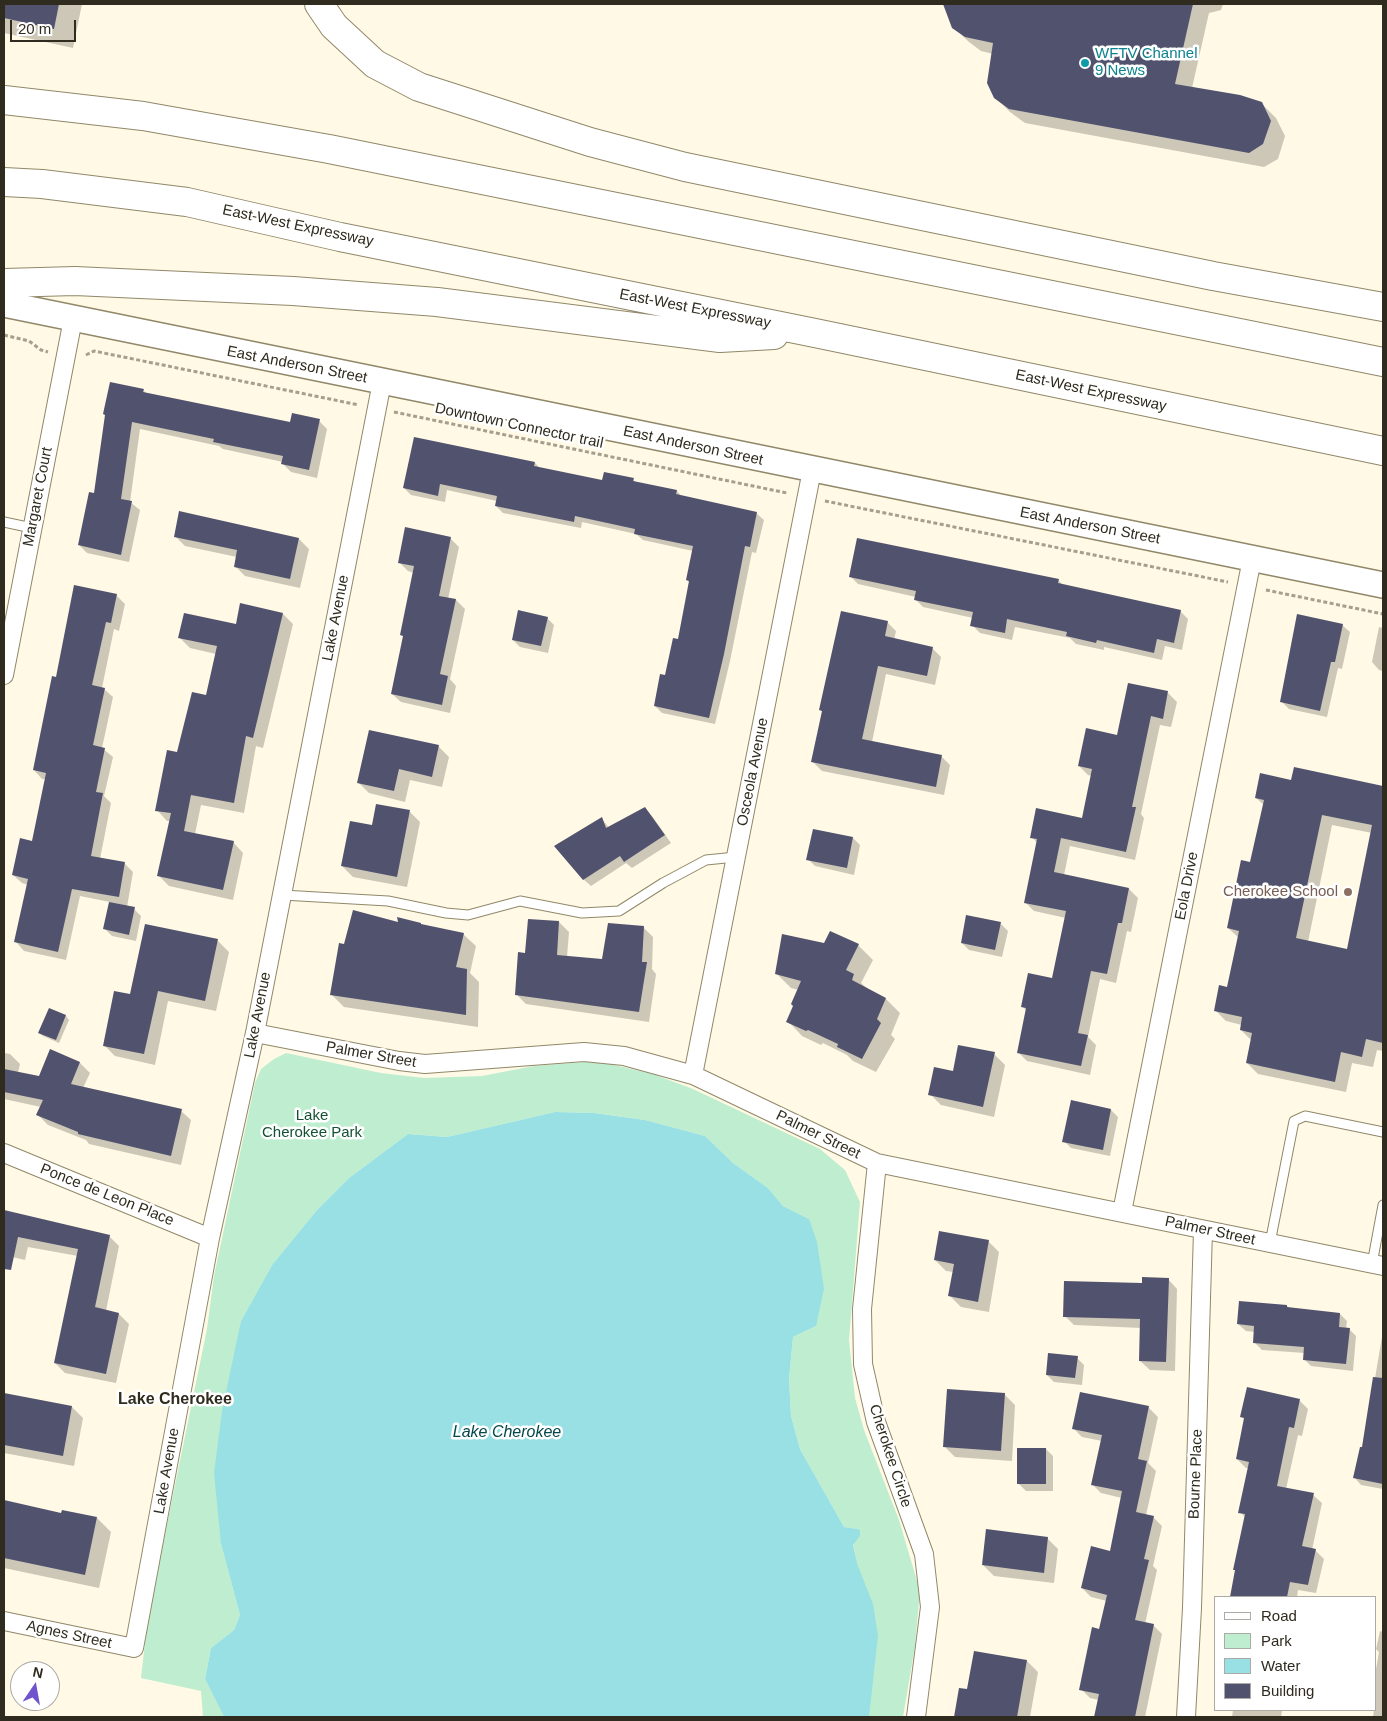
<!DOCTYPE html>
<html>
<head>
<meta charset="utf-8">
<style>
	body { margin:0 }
	#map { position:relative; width:1387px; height:1721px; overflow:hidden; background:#fff9e5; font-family:Arial,sans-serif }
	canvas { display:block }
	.frame { position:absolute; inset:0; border:5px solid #2f2b1e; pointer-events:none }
	.legend { position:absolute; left:1214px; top:1596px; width:162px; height:115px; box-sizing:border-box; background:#fff; border:1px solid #acaaa5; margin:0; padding:6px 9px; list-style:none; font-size:15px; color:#2f2b1e }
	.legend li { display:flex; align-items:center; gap:10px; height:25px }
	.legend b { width:25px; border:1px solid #acaaa5 }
	.north { position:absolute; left:10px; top:1661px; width:50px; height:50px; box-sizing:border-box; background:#fff; border:1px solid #acaaa5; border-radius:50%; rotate:12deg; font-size:14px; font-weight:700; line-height:20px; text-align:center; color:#2f2b1e }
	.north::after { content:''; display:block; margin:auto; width:18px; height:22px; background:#7054ce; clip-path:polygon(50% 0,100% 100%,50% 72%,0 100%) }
	.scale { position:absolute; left:10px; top:20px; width:66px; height:22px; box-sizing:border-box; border:2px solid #2f2b1e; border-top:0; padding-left:6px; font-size:15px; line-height:18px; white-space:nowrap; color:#2f2b1e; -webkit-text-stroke:4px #fff; paint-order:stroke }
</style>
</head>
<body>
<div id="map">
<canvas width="1387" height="1721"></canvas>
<div class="frame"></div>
<ul class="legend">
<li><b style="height:6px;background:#fff"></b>Road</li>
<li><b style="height:14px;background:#beeecf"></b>Park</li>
<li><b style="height:14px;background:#98e0e3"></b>Water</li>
<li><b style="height:14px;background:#51526e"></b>Building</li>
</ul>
<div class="north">N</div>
<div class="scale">20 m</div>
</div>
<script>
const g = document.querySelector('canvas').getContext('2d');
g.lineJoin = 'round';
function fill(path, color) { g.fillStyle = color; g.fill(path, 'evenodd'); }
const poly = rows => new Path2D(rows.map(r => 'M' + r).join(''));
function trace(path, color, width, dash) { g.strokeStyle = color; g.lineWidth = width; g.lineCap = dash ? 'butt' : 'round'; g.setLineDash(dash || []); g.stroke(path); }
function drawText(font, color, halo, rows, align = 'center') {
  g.font = font + ' Arial,sans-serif'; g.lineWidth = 5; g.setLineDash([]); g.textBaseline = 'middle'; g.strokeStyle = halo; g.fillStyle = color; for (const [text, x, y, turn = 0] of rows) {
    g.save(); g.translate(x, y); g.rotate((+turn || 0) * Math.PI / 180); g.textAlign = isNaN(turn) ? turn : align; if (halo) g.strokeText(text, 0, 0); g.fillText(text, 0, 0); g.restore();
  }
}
const green = poly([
	[286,1053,381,1073,424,1078,482,1076,534,1066,597,1061,653,1074,693,1089,820,1149,845,1170,860,1202,849,1340,855,1398,864,1430,899,1520,920,1591,915,1646,903,1717,869,1717,858,1566,853,1544,860,1536,858,1529,844,1527,800,1449,791,1416,789,1379,793,1337,816,1326,809,1219,783,1206,768,1188,733,1163,705,1136,645,1120,594,1113,555,1112,447,1137,408,1134,349,1178,317,1210,272,1265,241,1321,221,1544,240,1615,234,1630,211,1648,205,1679,224,1717,203,1717,201,1691,141,1678,148,1617,207,1329,214,1276,255,1083,261,1069,274,1059]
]);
const water = poly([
	[555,1112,594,1113,645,1120,705,1136,733,1163,768,1188,783,1206,809,1219,817,1242,824,1289,816,1326,793,1337,789,1379,791,1416,800,1449,844,1527,858,1529,860,1531,860,1536,853,1545,858,1566,873,1604,878,1636,869,1717,224,1717,205,1679,211,1648,234,1630,240,1615,221,1544,214,1473,222,1411,241,1321,272,1265,317,1210,349,1178,408,1134,447,1137]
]);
const shadow = poly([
	[4,4,82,4,73,48,4,33],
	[949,4,1223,4,1221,10,1209,13,1192,88,1261,103,1276,118,1285,136,1278,159,1264,167,1025,123,1010,112,995,97,993,54,981,51,969,42,953,27,947,11],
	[143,390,147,394,291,424,319,421,327,429,317,478,291,472,283,464,283,462,223,449,219,446,140,429,130,502,140,510,129,562,87,553,79,545,95,495],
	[535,463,540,468,603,482,633,479,636,483,677,491,682,497,756,513,764,520,756,553,752,552,730,661,715,724,662,713,655,706,679,641,690,583,687,580,693,551,643,540,636,534,582,522,581,528,503,513,496,506,497,501,447,490,445,502,411,495,404,488],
	[175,536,299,539,309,549,300,588,245,576,235,566,237,557,185,546],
	[450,538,459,547,448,599,456,600,465,609,450,679,456,686,450,713,401,702,392,694,404,637,401,634,414,573,408,571,399,562],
	[850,576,1058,580,1064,586,1180,611,1188,619,1182,650,1165,646,1162,660,1104,647,1104,650,1076,644,1070,638,1015,627,1012,640,980,633,972,625,973,618,923,607,915,599,916,597,858,584],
	[116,595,125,604,119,631,114,629,102,688,104,689,113,697,102,748,113,757,104,796,111,803,100,859,125,864,133,872,127,907,134,909,141,916,136,941,112,936,105,929,110,902,80,896,66,960,24,951,16,942,28,885,22,883,13,875,33,842,46,779,42,779,34,770,57,679],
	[283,614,293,624,263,748,256,746,244,813,201,805,195,834,233,842,243,853,233,900,169,886,159,876,170,821,167,821,157,810,178,753,207,696,216,654,190,648,180,638],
	[547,618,554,625,548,653,520,647,513,640],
	[887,622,896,631,894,640,932,648,941,657,935,685,886,674,872,742,941,756,950,765,944,795,822,771,813,762,823,712,821,710],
	[1342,625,1350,632,1342,669,1338,668,1327,717,1289,709,1282,702],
	[1379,627,1383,628,1383,671,1379,670,1372,662],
	[1129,684,1168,693,1177,702,1171,727,1160,725,1141,814,1144,818,1135,860,1070,846,1064,875,1129,889,1138,898,1131,932,1127,931,1116,983,1100,979,1088,1037,1096,1045,1090,1075,1027,1061,1018,1052,1027,1011,1022,1006,1053,980,1066,918,1034,911,1025,902,1038,844,1032,837,1083,819,1092,776,1088,775,1079,766,1118,736],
	[438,746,449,757,442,787,410,780,405,802,369,793,358,782],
	[1295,768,1383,787,1383,1051,1377,1050,1373,1067,1352,1063,1346,1092,1258,1074,1247,1063,1252,1041,1241,1030,1242,1025,1226,1021,1215,1010,1228,988,1239,938,1228,928,1251,864,1264,805,1256,798,1292,781],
	[1332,825,1372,833,1348,951,1308,942],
	[645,809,652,816,671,843,632,868,626,863,591,886,583,879,602,819,609,828],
	[409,811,420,822,407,887,353,877,342,866,372,826],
	[814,830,853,838,860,845,854,875,815,866,808,859],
	[559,922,569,932,567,957,603,960,643,927,653,937,652,969,656,974,649,1022,526,1004,516,994,526,954],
	[399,923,463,934,476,946,470,973,479,982,478,1027,344,1007,331,994,345,946],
	[1001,924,1008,931,1002,957,969,950,962,943],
	[218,941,229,952,216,1011,168,1001,155,1065,115,1056,104,1045,131,996],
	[825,945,858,945,873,960,861,983,869,990,886,999,900,1013,891,1035,895,1039,876,1072,853,1061,847,1055,823,1043,821,1045,802,1036,788,1021,799,990,791,988,776,973],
	[50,1009,66,1016,69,1020,59,1043,43,1036,39,1033],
	[51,1051,80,1063,90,1073,83,1088,181,1111,191,1120,181,1165,89,1144,86,1140,48,1125,38,1115,41,1107,4,1099,4,1053,10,1054,20,1064,18,1073,40,1078],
	[994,1054,1005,1065,994,1117,941,1105,930,1094,954,1072],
	[1111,1110,1118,1117,1110,1156,1071,1148,1064,1141],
	[4,1211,109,1236,119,1246,106,1311,119,1314,129,1324,116,1383,65,1373,55,1363,78,1256,28,1247,25,1260,8,1256,4,1273],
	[988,1241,999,1252,989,1312,961,1307,950,1296,954,1272,946,1271,935,1260],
	[1168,1279,1177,1289,1175,1371,1150,1370,1140,1361,1141,1328,1074,1325,1065,1316,1143,1284],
	[1287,1306,1290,1309,1340,1314,1347,1321,1346,1329,1349,1329,1356,1336,1353,1371,1311,1366,1304,1359,1305,1353,1262,1350,1254,1342,1255,1332,1246,1331,1238,1324],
	[1383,1331,1383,1489,1361,1485,1354,1477,1363,1449],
	[1077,1358,1084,1365,1082,1385,1054,1382,1047,1375],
	[1081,1393,1149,1408,1158,1417,1148,1463,1156,1471,1146,1515,1153,1517,1162,1526,1153,1566,1157,1570,1145,1624,1153,1625,1162,1634,1145,1717,1095,1717,1099,1700,1090,1698,1081,1689,1100,1630,1107,1601,1091,1597,1082,1588,1111,1552,1122,1498,1101,1493,1092,1484,1102,1441,1082,1437,1073,1428],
	[1004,1394,1015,1405,1012,1461,955,1457,944,1446],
	[4,1395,72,1407,83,1418,74,1466,4,1453],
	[1299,1400,1308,1409,1302,1436,1298,1435,1286,1489,1313,1495,1322,1503,1312,1550,1315,1550,1324,1559,1316,1593,1298,1590,1297,1597,1231,1597,1246,1518,1240,1512,1249,1468,1246,1468,1237,1459,1245,1420,1242,1416],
	[1046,1449,1053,1456,1053,1491,1026,1491,1018,1483],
	[4,1501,62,1514,63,1511,97,1518,111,1532,99,1588,4,1568],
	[1047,1538,1058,1549,1054,1583,994,1576,983,1565],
	[1380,1631,1383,1632,1383,1717,1373,1717,1374,1710,1376,1710,1376,1669,1379,1652,1376,1649],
	[1027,1661,1038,1672,1030,1717,955,1717,960,1689,968,1691],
	[1233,1710,1282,1710,1281,1717,1232,1717]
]);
const building = poly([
	[4,4,59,4,54,29,4,18],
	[943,4,1193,4,1175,84,1240,95,1262,102,1271,121,1263,144,1249,153,1009,109,994,98,987,83,993,43,965,37,952,28],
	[110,382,144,389,143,392,290,422,292,413,320,419,309,470,281,464,283,456,213,442,214,439,132,422,121,499,132,501,121,555,78,545,89,492,94,493,105,415,103,414],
	[414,437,535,462,534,466,602,480,604,472,634,478,633,481,677,490,676,494,757,512,750,547,745,546,724,654,709,718,654,706,660,674,665,675,673,638,678,639,689,581,686,580,693,546,634,534,635,529,575,516,574,522,495,506,497,496,440,484,438,496,403,488],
	[179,511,299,538,290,579,234,567,237,550,174,537],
	[405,527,451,537,439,596,456,599,440,674,448,676,442,705,391,694,403,636,400,635,414,566,398,563],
	[857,538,1059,579,1058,583,1181,610,1174,643,1157,639,1154,653,1097,640,1096,643,1066,636,1067,632,1007,619,1005,633,970,626,973,612,914,600,916,591,849,577],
	[74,585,117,594,111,623,106,622,92,685,105,688,93,745,105,748,96,792,103,793,91,856,125,862,119,897,72,889,58,952,14,942,28,879,12,875,20,838,32,841,46,773,33,770,52,676,56,677],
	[240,603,283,613,253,738,246,736,234,803,191,795,184,831,234,841,223,890,157,876,171,813,155,811,167,750,177,752,192,692,206,695,217,646,178,638,184,613,236,624],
	[518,610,548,617,541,646,512,640],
	[841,611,888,621,885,636,933,647,927,676,878,666,862,739,942,755,936,787,811,762,822,711,819,710],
	[1297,614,1343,624,1335,662,1331,662,1320,711,1280,702],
	[1128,683,1168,691,1163,719,1151,716,1132,807,1136,807,1126,852,1061,838,1054,872,1129,888,1122,923,1118,923,1107,974,1091,971,1078,1033,1088,1035,1081,1066,1017,1053,1026,1008,1021,1007,1028,973,1052,978,1066,911,1024,903,1037,839,1030,838,1036,808,1082,818,1092,769,1078,766,1086,728,1117,735],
	[369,730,439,745,432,777,399,769,394,791,357,783],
	[1294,767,1383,786,1383,1043,1366,1039,1362,1057,1341,1052,1335,1082,1246,1063,1252,1033,1240,1030,1242,1017,1214,1011,1219,985,1227,987,1239,931,1227,928,1241,860,1250,862,1264,800,1255,798,1260,773,1291,780],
	[1322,815,1372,825,1347,949,1296,938],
	[376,804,410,810,397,877,341,866,350,821,372,825],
	[645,807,665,835,624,862,620,856,583,880,554,846,602,817,606,828],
	[813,829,853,837,847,868,806,860],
	[109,902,135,907,129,935,103,929],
	[353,910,398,922,397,917,421,923,421,924,464,933,456,967,467,969,466,1015,330,995,339,943,344,944],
	[966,915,1001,922,995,950,961,943],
	[528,919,559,921,557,955,602,959,608,923,644,926,642,962,647,962,639,1012,515,995,518,952,525,953],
	[145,924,218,939,205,1001,158,991,144,1054,103,1046,114,991,130,994],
	[830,931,859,944,846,970,854,974,852,980,886,998,877,1019,881,1023,862,1059,837,1047,838,1044,808,1030,806,1031,786,1022,793,1006,791,1004,801,981,775,974,782,934,824,943],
	[49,1008,66,1015,56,1040,38,1033],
	[958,1045,995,1052,983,1107,928,1095,934,1067,953,1071],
	[50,1049,80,1062,71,1084,182,1109,171,1156,78,1134,78,1132,36,1115,43,1100,4,1092,4,1069,39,1076],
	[1071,1100,1111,1109,1103,1150,1062,1142],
	[4,1210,110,1235,95,1307,119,1313,106,1374,54,1363,78,1249,18,1237,11,1270,4,1269],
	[939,1231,989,1240,978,1302,948,1296,954,1264,934,1260],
	[1142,1277,1169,1278,1166,1362,1139,1361,1140,1319,1063,1317,1064,1281,1142,1283],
	[1239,1301,1287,1305,1287,1307,1340,1313,1339,1327,1350,1328,1346,1364,1303,1360,1304,1347,1253,1343,1254,1326,1237,1324],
	[1048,1353,1078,1356,1075,1378,1046,1375],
	[1373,1377,1383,1378,1383,1484,1353,1478,1360,1447,1362,1447],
	[1247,1387,1300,1399,1294,1428,1289,1427,1277,1486,1314,1493,1302,1546,1316,1549,1308,1585,1290,1582,1287,1597,1230,1597,1235,1570,1233,1570,1245,1514,1238,1513,1249,1462,1236,1459,1244,1418,1240,1417],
	[947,1389,1005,1393,1001,1451,943,1447],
	[1080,1392,1149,1406,1138,1459,1147,1461,1136,1512,1154,1516,1144,1559,1149,1560,1135,1620,1154,1624,1135,1717,1094,1717,1099,1694,1079,1690,1092,1627,1099,1629,1107,1595,1081,1588,1091,1546,1110,1551,1122,1491,1091,1485,1102,1435,1072,1429],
	[4,1393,72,1406,63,1456,4,1445],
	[1017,1448,1046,1448,1046,1484,1017,1484],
	[4,1500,61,1513,62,1510,97,1517,85,1575,4,1558],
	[986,1529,1048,1537,1044,1573,982,1565],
	[974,1651,1027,1660,1017,1717,954,1717,959,1688,967,1689]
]);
const path = poly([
	[4,335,29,341,41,350,48,352],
	[86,355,94,351,359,405],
	[394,412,787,493],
	[825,501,1228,582],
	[1266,590,1383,614]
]);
const service = poly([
	[4,522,32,528],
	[282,895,388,901,446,913,468,915,520,901,582,913,619,911,663,883,706,860,736,857],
	[1270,1243,1294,1121,1305,1116,1383,1132],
	[1372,1264,1383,1205]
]);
const minor = poly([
	[4,675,73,319],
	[255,1033,399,1061,425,1064,584,1052,624,1056,693,1075,877,1163,1383,1266],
	[693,1075,812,470],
	[4,1153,210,1238],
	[877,1163,862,1309,863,1364,876,1422,924,1554,930,1607,916,1717],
	[1122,1212,1252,559],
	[4,1621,134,1648,210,1238,255,1033,382,382],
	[1186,1717,1192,1608,1203,1230]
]);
const secondary = poly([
	[4,304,1383,585]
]);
const motorway = poly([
	[319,4,334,26,375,64,419,87,590,142,685,167,1213,276,1383,307],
	[4,100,143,116,329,149,1383,362],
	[4,182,42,184,187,202,340,237,815,333,1383,451],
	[4,283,75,281,293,291,437,302,720,338,774,335]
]);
const markers = [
	[1085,63,5,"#0f9aa8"],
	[1348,892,5,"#8d6e63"]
];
const cultureNames = [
	["WFTV Channel",1095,54],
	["9 News",1095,71]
];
const streetNames = [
	["East-West Expressway",298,226,12],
	["East-West Expressway",695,309,11],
	["East Anderson Street",297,365,11],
	["East-West Expressway",1091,391,12],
	["Downtown Connector trail",519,426,12],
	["East Anderson Street",693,446,12],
	["Margaret Court",38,497,-79],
	["East Anderson Street",1090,526,11],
	["Lake Avenue",336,618,-79],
	["Osceola Avenue",753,772,-79],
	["Eola Drive",1187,886,-79],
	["Lake Avenue",258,1015,-79],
	["Palmer Street",371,1055,10],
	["Palmer Street",818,1135,26],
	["Ponce de Leon Place",107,1195,22],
	["Palmer Street",1210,1231,12],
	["Cherokee Circle",890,1456,72],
	["Lake Avenue",167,1471,-80],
	["Bourne Place",1196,1474,-88],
	["Agnes Street",69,1635,12]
];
const educationNames = [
	["Cherokee School",1338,892]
];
const parkNames = [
	["Lake",312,1116],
	["Cherokee Park",312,1133]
];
const neighbourhoodNames = [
	["Lake Cherokee",175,1400]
];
const waterNames = [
	["Lake Cherokee",507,1433]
];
fill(green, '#beeecf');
fill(water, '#98e0e3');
fill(shadow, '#0003');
fill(building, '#51526e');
trace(service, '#918869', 11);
trace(minor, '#918869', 20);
trace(secondary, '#918869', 28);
trace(motorway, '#918869', 30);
trace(path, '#a59f8e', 3, [4, 2.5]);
trace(service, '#fff', 9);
trace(minor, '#fff', 18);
trace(secondary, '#fff', 25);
trace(motorway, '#fff', 28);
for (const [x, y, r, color] of markers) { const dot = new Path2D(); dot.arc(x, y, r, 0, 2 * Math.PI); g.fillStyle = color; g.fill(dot); trace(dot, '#fff', 2); }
drawText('15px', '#0d838f', '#fff', cultureNames, 'left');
drawText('15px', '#2f2b1e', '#fff', streetNames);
drawText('15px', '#785e54', '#fff', educationNames, 'right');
drawText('15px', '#145132', '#fff', parkNames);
drawText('bold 16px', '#2f2b1e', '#fff', neighbourhoodNames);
drawText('italic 16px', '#02474a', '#fff', waterNames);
</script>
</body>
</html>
